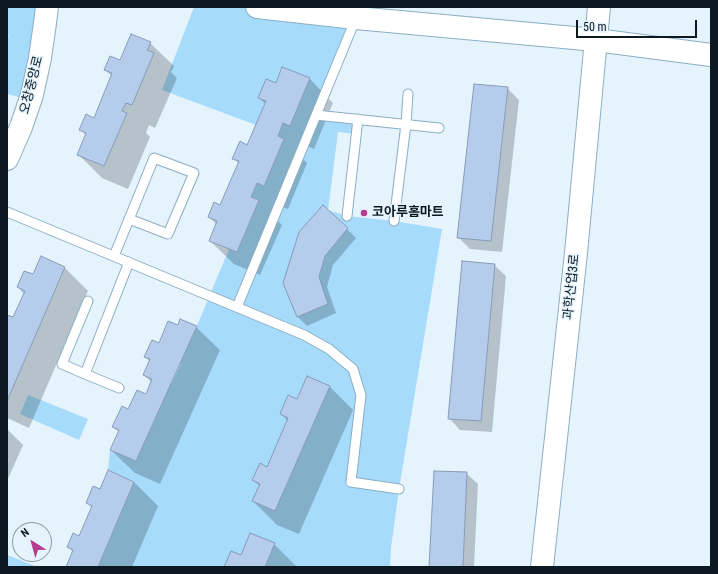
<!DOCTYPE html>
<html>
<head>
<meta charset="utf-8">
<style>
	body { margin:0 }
	#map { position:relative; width:718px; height:574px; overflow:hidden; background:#e4f3fc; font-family:"Roboto Condensed",sans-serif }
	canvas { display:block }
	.frame { position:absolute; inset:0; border:8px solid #0c1921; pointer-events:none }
	.north { position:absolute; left:12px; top:522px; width:40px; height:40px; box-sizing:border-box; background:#e4f3fc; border:1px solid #8e9ca4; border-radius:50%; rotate:323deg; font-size:11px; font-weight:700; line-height:16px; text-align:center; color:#0c1921 }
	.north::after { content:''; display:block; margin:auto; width:14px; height:18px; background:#b53c8f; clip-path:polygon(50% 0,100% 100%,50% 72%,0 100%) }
	.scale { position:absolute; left:576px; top:20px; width:121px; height:18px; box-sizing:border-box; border:2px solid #0c1921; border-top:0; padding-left:5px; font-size:12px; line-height:14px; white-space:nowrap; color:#0c1921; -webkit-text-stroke:3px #e4f3fc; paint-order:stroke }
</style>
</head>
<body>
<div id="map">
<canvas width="718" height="574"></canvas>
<div class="frame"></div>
<div class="north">N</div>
<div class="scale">50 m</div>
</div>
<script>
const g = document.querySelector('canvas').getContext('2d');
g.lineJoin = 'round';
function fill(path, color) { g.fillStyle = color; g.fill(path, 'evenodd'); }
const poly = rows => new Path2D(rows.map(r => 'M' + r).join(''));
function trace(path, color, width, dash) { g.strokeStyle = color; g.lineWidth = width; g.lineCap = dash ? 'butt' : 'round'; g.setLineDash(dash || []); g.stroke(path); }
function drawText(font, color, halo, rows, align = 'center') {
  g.font = font + ' "Roboto Condensed","Noto Sans KR",sans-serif'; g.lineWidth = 3; g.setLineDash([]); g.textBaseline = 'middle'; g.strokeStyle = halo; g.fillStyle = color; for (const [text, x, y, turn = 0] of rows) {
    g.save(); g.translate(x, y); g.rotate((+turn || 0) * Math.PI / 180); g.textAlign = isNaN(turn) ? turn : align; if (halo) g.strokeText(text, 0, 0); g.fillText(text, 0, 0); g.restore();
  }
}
const green = poly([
	[7,7,47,7,30,100,7,94,7,38,9,36,7,34],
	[194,7,257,7,356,18,316,115,358,119,357,134,338,132,328,210,347,216,394,221,442,229,399,489,391,548,390,567,98,567,134,482,108,470,110,450,136,461,197,326,229,249,237,252,259,200,251,197,257,183,264,186,284,139,278,136,283,123,290,126,310,79,283,67,276,83,258,98,266,101,256,125,162,90],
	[28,395,88,419,79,440,20,414],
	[7,555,35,566,34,567,7,567]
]);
const shadow = poly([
	[150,43,174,66,171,72,177,78,155,128,149,125,146,133,150,137,128,189,102,178,78,154,86,135,80,129,94,119,112,76,105,70],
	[283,68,310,79,333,103,314,149,307,146,302,158,307,163,288,209,280,206,275,218,282,225,260,275,234,264,210,241,217,225,209,217,221,206,239,164,234,158,248,146,266,104,259,98,276,84],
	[507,88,519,100,502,252,470,249,458,237],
	[347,229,356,238,333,265,327,287,336,313,307,326,298,317,284,283],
	[41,258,65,268,88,291,29,428,7,418,7,316,13,319,24,294,18,287,33,276],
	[494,265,506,276,492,432,460,430,449,418],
	[178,327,196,327,220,350,160,484,135,473,111,450,119,432,113,427,129,410,146,395,152,383,144,375,150,362,145,357],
	[178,364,181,364,172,383,171,382],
	[329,386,353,410,299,534,277,525,253,501,260,486,253,480,268,468,288,421,281,414],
	[7,429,23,445,7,481],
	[108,472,134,482,158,506,132,567,67,567,73,552,68,547,80,537,92,508,87,502,100,490],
	[466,473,478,484,474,567,430,567],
	[274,544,297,567,225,567,241,556]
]);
const building = poly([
	[131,34,151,42,147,50,154,53,132,105,126,103,122,111,127,113,104,166,77,155,86,133,79,130,86,114,94,118,112,73,104,70,110,56,120,60,131,34],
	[282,67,310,78,290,126,283,123,278,136,284,139,264,186,257,183,251,197,259,200,237,252,209,241,217,221,208,217,214,202,220,205,239,161,232,159,240,141,247,145,266,101,258,98,266,79,276,83,282,67],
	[474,84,508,87,491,241,457,238,474,84],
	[323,205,348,228,325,256,319,277,328,304,297,317,283,283,299,232,323,205],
	[41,256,65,267,7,401,7,315,13,317,25,291,17,287,24,271,33,274,41,256],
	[462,261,495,264,481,421,448,419,462,261],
	[180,319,197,326,136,461,110,450,119,430,112,427,122,406,128,409,137,390,146,394,152,379,143,375,150,359,144,357,152,340,159,343,168,321,178,325,180,319],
	[307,376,330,386,275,511,252,501,260,484,252,480,260,463,267,467,288,418,280,414,288,395,297,399,307,376],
	[108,470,134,482,98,567,66,567,73,550,67,547,73,533,79,536,92,506,86,503,93,486,100,489,108,470],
	[434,471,467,472,463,567,429,567,434,471],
	[250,533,275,543,265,567,224,567,231,551,241,555,250,533]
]);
const service = poly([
	[316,115,439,128],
	[7,212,304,335,329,349,353,369,361,395,351,482,399,489],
	[347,216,358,119],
	[394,221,406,124,408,94],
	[114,256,154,158,194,173,168,234,129,219],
	[237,307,356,18],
	[85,374,62,364,88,301],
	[119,388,85,374,129,262]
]);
const tertiary = poly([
	[257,7,356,18,596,40,711,55],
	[7,159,21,127,32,95,40,58,45,23,47,7],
	[542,567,576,253,599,7]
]);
const markers = [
	[364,213,4,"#b53c8f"]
];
const streetNames = [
	["오창중앙로",32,85,-76],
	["과학산업3로",572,287,-84]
];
const poiNames = [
	["코아루홈마트",372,213]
];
fill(green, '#a6dbfb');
fill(shadow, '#0003');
fill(building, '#b5ccea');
trace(building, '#879cb9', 1);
trace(service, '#8baec3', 11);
trace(tertiary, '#8baec3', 24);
trace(service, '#fff', 9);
trace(tertiary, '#fff', 22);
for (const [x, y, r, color] of markers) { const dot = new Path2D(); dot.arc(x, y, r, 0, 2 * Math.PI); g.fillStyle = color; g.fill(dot); trace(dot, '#e4f3fc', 1.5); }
drawText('13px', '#0c1921', '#e4f3fc', streetNames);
drawText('bold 13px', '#0c1921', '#e4f3fc', poiNames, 'left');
</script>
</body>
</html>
